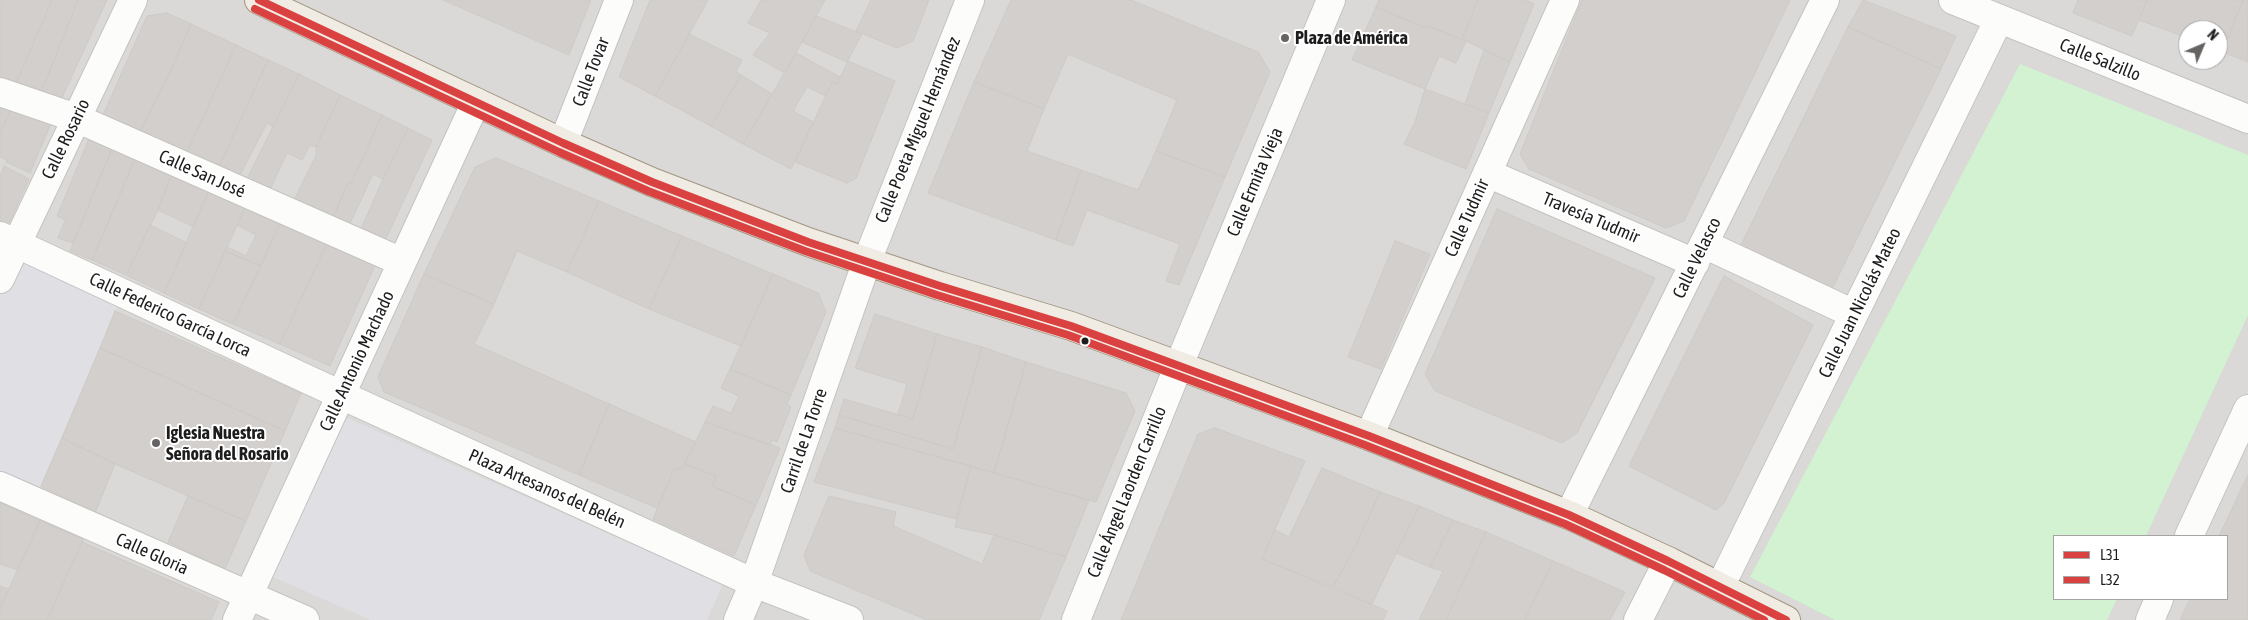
<!DOCTYPE html>
<html>
<head>
<meta charset="utf-8">
<style>
	body { margin:0 }
	#map { position:relative; width:2248px; height:620px; overflow:hidden; background:#ebe9e5; font-family:"Asap Condensed",sans-serif }
	canvas { display:block }
	.legend { position:absolute; left:2053px; top:535px; width:175px; height:65px; box-sizing:border-box; background:#fff; border:1px solid #a5a5a5; margin:0; padding:6px 9px; list-style:none; font-size:15px; color:#1d1d1d }
	.legend li { display:flex; align-items:center; gap:10px; height:25px }
	.legend b { width:25px; border:1px solid #a5a5a5 }
	.north { position:absolute; left:2178px; top:20px; width:50px; height:50px; box-sizing:border-box; background:#fff; border:1px solid #a5a5a5; border-radius:50%; rotate:45deg; font-size:14px; font-weight:700; line-height:20px; text-align:center; color:#1d1d1d }
	.north::after { content:''; display:block; margin:auto; width:18px; height:22px; background:#656463; clip-path:polygon(50% 0,100% 100%,50% 72%,0 100%) }
</style>
</head>
<body>
<div id="map">
<canvas width="2248" height="620"></canvas>
<ul class="legend">
<li><b style="height:6px;background:#da4241"></b>L31</li>
<li><b style="height:6px;background:#da4241"></b>L32</li>
</ul>
<div class="north">N</div>
</div>
<script>
const g = document.querySelector('canvas').getContext('2d');
g.lineJoin = 'round';
function fill(path, color) { g.fillStyle = color; g.fill(path, 'evenodd'); }
const poly = rows => new Path2D(rows.map(r => 'M' + r).join(''));
function trace(path, color, width, dash) { g.strokeStyle = color; g.lineWidth = width; g.lineCap = dash ? 'butt' : 'round'; g.setLineDash(dash || []); g.stroke(path); }
function drawText(font, color, halo, rows, align = 'center') {
  g.font = font + ' "Asap Condensed",sans-serif'; g.lineWidth = 4; g.setLineDash([]); g.textBaseline = 'middle'; g.strokeStyle = halo; g.fillStyle = color; for (const [text, x, y, turn = 0] of rows) {
    g.save(); g.translate(x, y); g.rotate((+turn || 0) * Math.PI / 180); g.textAlign = isNaN(turn) ? turn : align; if (halo) g.strokeText(text, 0, 0); g.fillText(text, 0, 0); g.restore();
  }
}
const residential = poly([
	[0,0,2248,0,2248,620,0,620],
	[2188,30,2218,30,2218,60,2188,60],
	[2054,536,2227,536,2227,599,2054,599]
]);
const park = poly([
	[2020,64,2248,155,2248,315,2146,536,2054,536,2054,599,2117,599,2107,620,1835,620,1750,577]
]);
const plaza = poly([
	[16,243,123,293,34,501,0,486,0,279],
	[343,416,723,584,707,620,371,620,273,577]
]);
const building = poly([
	[0,0,52,0,15,86,0,80,0,0],
	[52,0,78,0,41,93,15,86,52,0],
	[78,0,107,0,61,100,41,93,78,0],
	[443,0,591,0,569,55,443,0],
	[650,0,708,0,655,96,619,77,650,0],
	[761,0,825,0,785,73,753,55,770,33,748,23,761,0],
	[871,0,929,0,913,41,897,48,856,31,871,0],
	[1011,0,1131,0,1258,52,1270,72,1225,177,1156,151,1177,100,1068,54,1044,109,974,82,1011,0],
	[1379,0,1478,0,1462,39,1427,26,1426,28,1376,7,1379,0],
	[1478,0,1526,0,1534,4,1510,62,1462,39,1478,0],
	[1582,0,1790,0,1684,221,1666,228,1529,169,1520,154,1582,0],
	[1863,0,1956,36,1941,69,1848,27,1863,0],
	[2078,0,2147,0,2132,36,2073,13,2078,0],
	[2147,0,2243,0,2222,52,2218,50,2218,30,2188,30,2188,38,2139,20,2147,0],
	[2243,0,2248,0,2248,62,2222,52,2243,0],
	[1376,7,1426,28,1427,26,1466,41,1456,63,1439,56,1425,89,1352,60,1376,7],
	[167,13,191,24,171,70,139,133,103,115,147,16,167,13],
	[816,16,862,34,847,62,802,42,816,16],
	[191,24,236,45,186,155,139,133,170,71,191,24],
	[1848,27,1941,69,1831,291,1741,245,1848,27],
	[689,34,742,60,736,72,741,75,711,126,655,96,689,34],
	[236,45,268,60,218,169,186,155,236,45],
	[1484,50,1510,62,1489,113,1465,104,1484,50],
	[796,53,840,77,837,84,832,82,826,96,807,87,793,111,813,122,791,169,743,144,796,53],
	[268,60,299,74,273,127,267,123,238,179,218,169,268,60],
	[848,61,895,81,856,178,847,183,795,162,832,82,837,84,848,61],
	[299,74,340,95,316,147,310,145,302,160,287,153,268,194,245,183,299,74],
	[741,75,772,94,743,144,711,126,741,75],
	[974,82,1044,109,1027,151,1081,170,1056,240,928,193,974,82],
	[1425,89,1489,113,1466,169,1404,144,1415,122,1425,89],
	[340,95,382,115,351,184,348,183,331,223,292,204,316,156,316,147,340,95],
	[0,100,13,105,0,134,0,100],
	[13,105,53,119,30,173,6,162,7,160,0,157,0,134,13,105],
	[382,115,408,128,383,179,373,174,347,230,331,223,348,183,351,184,382,115],
	[408,128,432,140,382,247,358,236,383,179,408,128],
	[91,134,114,144,73,243,58,238,65,220,57,216,91,134],
	[114,144,137,154,92,260,70,251,114,144],
	[1156,151,1225,177,1179,285,1166,281,1180,244,1087,210,1073,246,1056,240,1081,170,1138,190,1156,151],
	[137,154,173,171,158,210,126,275,92,260,137,154],
	[496,158,599,201,567,272,517,251,494,304,424,274,475,167,496,158],
	[4,166,29,179,8,225,0,222,0,176,4,166],
	[173,171,210,188,194,227,158,210,173,171],
	[210,188,247,203,199,309,164,293,210,188],
	[599,201,682,236,649,309,567,272,599,201],
	[247,203,282,219,261,266,225,251,227,247,246,256,256,235,237,225,247,203],
	[1497,209,1655,278,1577,433,1562,443,1435,391,1425,374,1497,209],
	[282,219,329,239,280,344,233,324,282,219],
	[150,225,187,243,164,293,126,275,150,225],
	[682,236,773,274,741,346,649,309,682,236],
	[329,239,377,261,330,366,280,344,329,239],
	[1395,241,1430,254,1381,369,1348,357,1395,241],
	[225,251,261,266,233,324,199,309,225,251],
	[424,274,494,304,474,344,609,404,579,475,384,392,378,377,424,274],
	[773,274,818,293,826,312,791,395,730,369,773,274],
	[1724,276,1813,325,1724,503,1716,510,1629,466,1724,276],
	[115,311,301,393,285,431,100,348,115,311],
	[875,314,937,334,913,419,898,415,907,384,855,368,875,314],
	[937,334,982,347,953,449,839,415,844,399,913,419,937,334],
	[982,347,1026,362,994,473,835,428,839,415,953,449,982,347],
	[100,348,285,431,246,521,115,464,62,438,100,348],
	[1026,362,1126,393,1135,411,1096,502,994,473,1026,362],
	[730,369,791,395,787,404,791,407,777,442,772,440,770,445,705,422,713,406,731,413,739,396,721,388,730,369],
	[609,404,696,442,681,469,674,469,657,508,579,475,609,404],
	[705,422,780,448,756,505,712,486,716,476,685,464,705,422],
	[835,428,971,466,956,519,814,482,835,428],
	[1215,428,1305,461,1262,559,1387,611,1383,620,1121,620,1198,434,1215,428],
	[62,438,115,464,95,513,41,486,62,438],
	[685,464,716,476,712,486,756,505,734,556,653,519,674,469,681,469,685,464],
	[971,466,1089,500,1066,557,994,535,955,527,971,466],
	[1322,468,1380,492,1357,543,1333,587,1262,559,1275,530,1289,537,1322,468],
	[2248,475,2248,620,2180,620,2190,599,2227,599,2227,536,2219,536,2248,475],
	[1380,492,1419,506,1372,604,1333,587,1357,543,1380,492],
	[188,496,246,521,225,569,168,542,188,496],
	[829,496,896,512,893,526,982,564,994,535,1066,557,1039,620,927,620,810,571,804,555,829,496],
	[0,503,40,521,18,570,0,564,0,503],
	[1419,506,1453,520,1430,567,1396,553,1419,506],
	[1453,520,1486,532,1446,620,1419,620,1443,571,1430,567,1453,520],
	[40,521,83,539,82,542,47,620,0,620,0,608,40,521],
	[1486,532,1553,561,1525,620,1446,620,1486,532],
	[82,542,219,602,211,620,47,620,82,542],
	[1553,561,1625,592,1610,620,1525,620,1553,561],
	[0,586,9,589,0,608,0,586]
]);
const minor = poly([
	[1953,0,2248,119],
	[0,92,76,118,402,262],
	[563,143,619,0],
	[1487,173,1695,263],
	[0,236,341,395,754,583,849,620],
	[1704,244,1854,314],
	[0,279,133,0],
	[1369,436,1565,0],
	[0,486,305,620],
	[1569,515,1825,0],
	[2189,536,2248,409],
	[1720,587,1999,19],
	[237,620,476,102],
	[738,620,754,583,867,261,970,0],
	[1076,620,1179,365,1331,0],
	[1638,620,1668,561],
	[2150,620,2159,599]
]);
const major = poly([
	[259,0,563,143,652,182,808,242,940,286,1071,326,1369,436,1569,515,1668,561,1786,620]
]);
const bus1 = poly([
	[259,0,563,143,652,182,808,242,940,286,1071,326,1369,436,1569,515,1668,561,1786,620]
]);
const bus2 = poly([
	[255,9,559,152,648,191,805,251,937,295,1068,335,1365,445,1565,524,1664,570,1764,620]
]);
const markers = [
	[1285,38,5,"#656463"],
	[1085,341,4.5,"#1d1d1d"],
	[156,443,5,"#656463"]
];
const poiNames = [
	["Plaza de América",1295,38],
	["Iglesia Nuestra",166,433],
	["Señora del Rosario",166,454]
];
const streetNames = [
	["Calle Salzillo",2100,60,22],
	["Calle Tovar",591,72,-69],
	["Calle Poeta Miguel Hernández",918,130,-68],
	["Calle Rosario",66,139,-64],
	["Calle San José",202,174,24],
	["Calle Ermita Vieja",1255,182,-67],
	["Calle Tudmir",1467,218,-66],
	["Travesía Tudmir",1591,218,23],
	["Calle Velasco",1697,258,-64],
	["Calle Juan Nicolás Mateo",1860,303,-64],
	["Calle Federico García Lorca",170,315,25],
	["Calle Antonio Machado",357,361,-65],
	["Carril de La Torre",804,441,-71],
	["Plaza Artesanos del Belén",547,489,24],
	["Calle Ángel Laorden Carrillo",1127,492,-68],
	["Calle Gloria",152,554,24]
];
fill(residential, '#dad9d7');
fill(park, '#d2f2d1');
fill(plaza, '#e0dfe4');
fill(building, '#d2cfcc');
trace(building, '#cecbc7', 1);
trace(minor, '#c4c3c1', 30);
trace(major, '#a19682', 30);
trace(minor, '#fcfcfb', 28);
trace(major, '#f0ebe3', 28);
trace(bus1, '#da4241', 8);
trace(bus2, '#da4241', 8);
for (const [x, y, r, color] of markers) { const dot = new Path2D(); dot.arc(x, y, r, 0, 2 * Math.PI); g.fillStyle = color; g.fill(dot); trace(dot, '#fff', 2); }
drawText('bold 18px', '#1d1d1d', '#fff', poiNames, 'left');
drawText('18px', '#1d1d1d', '#fff', streetNames);
</script>
</body>
</html>
